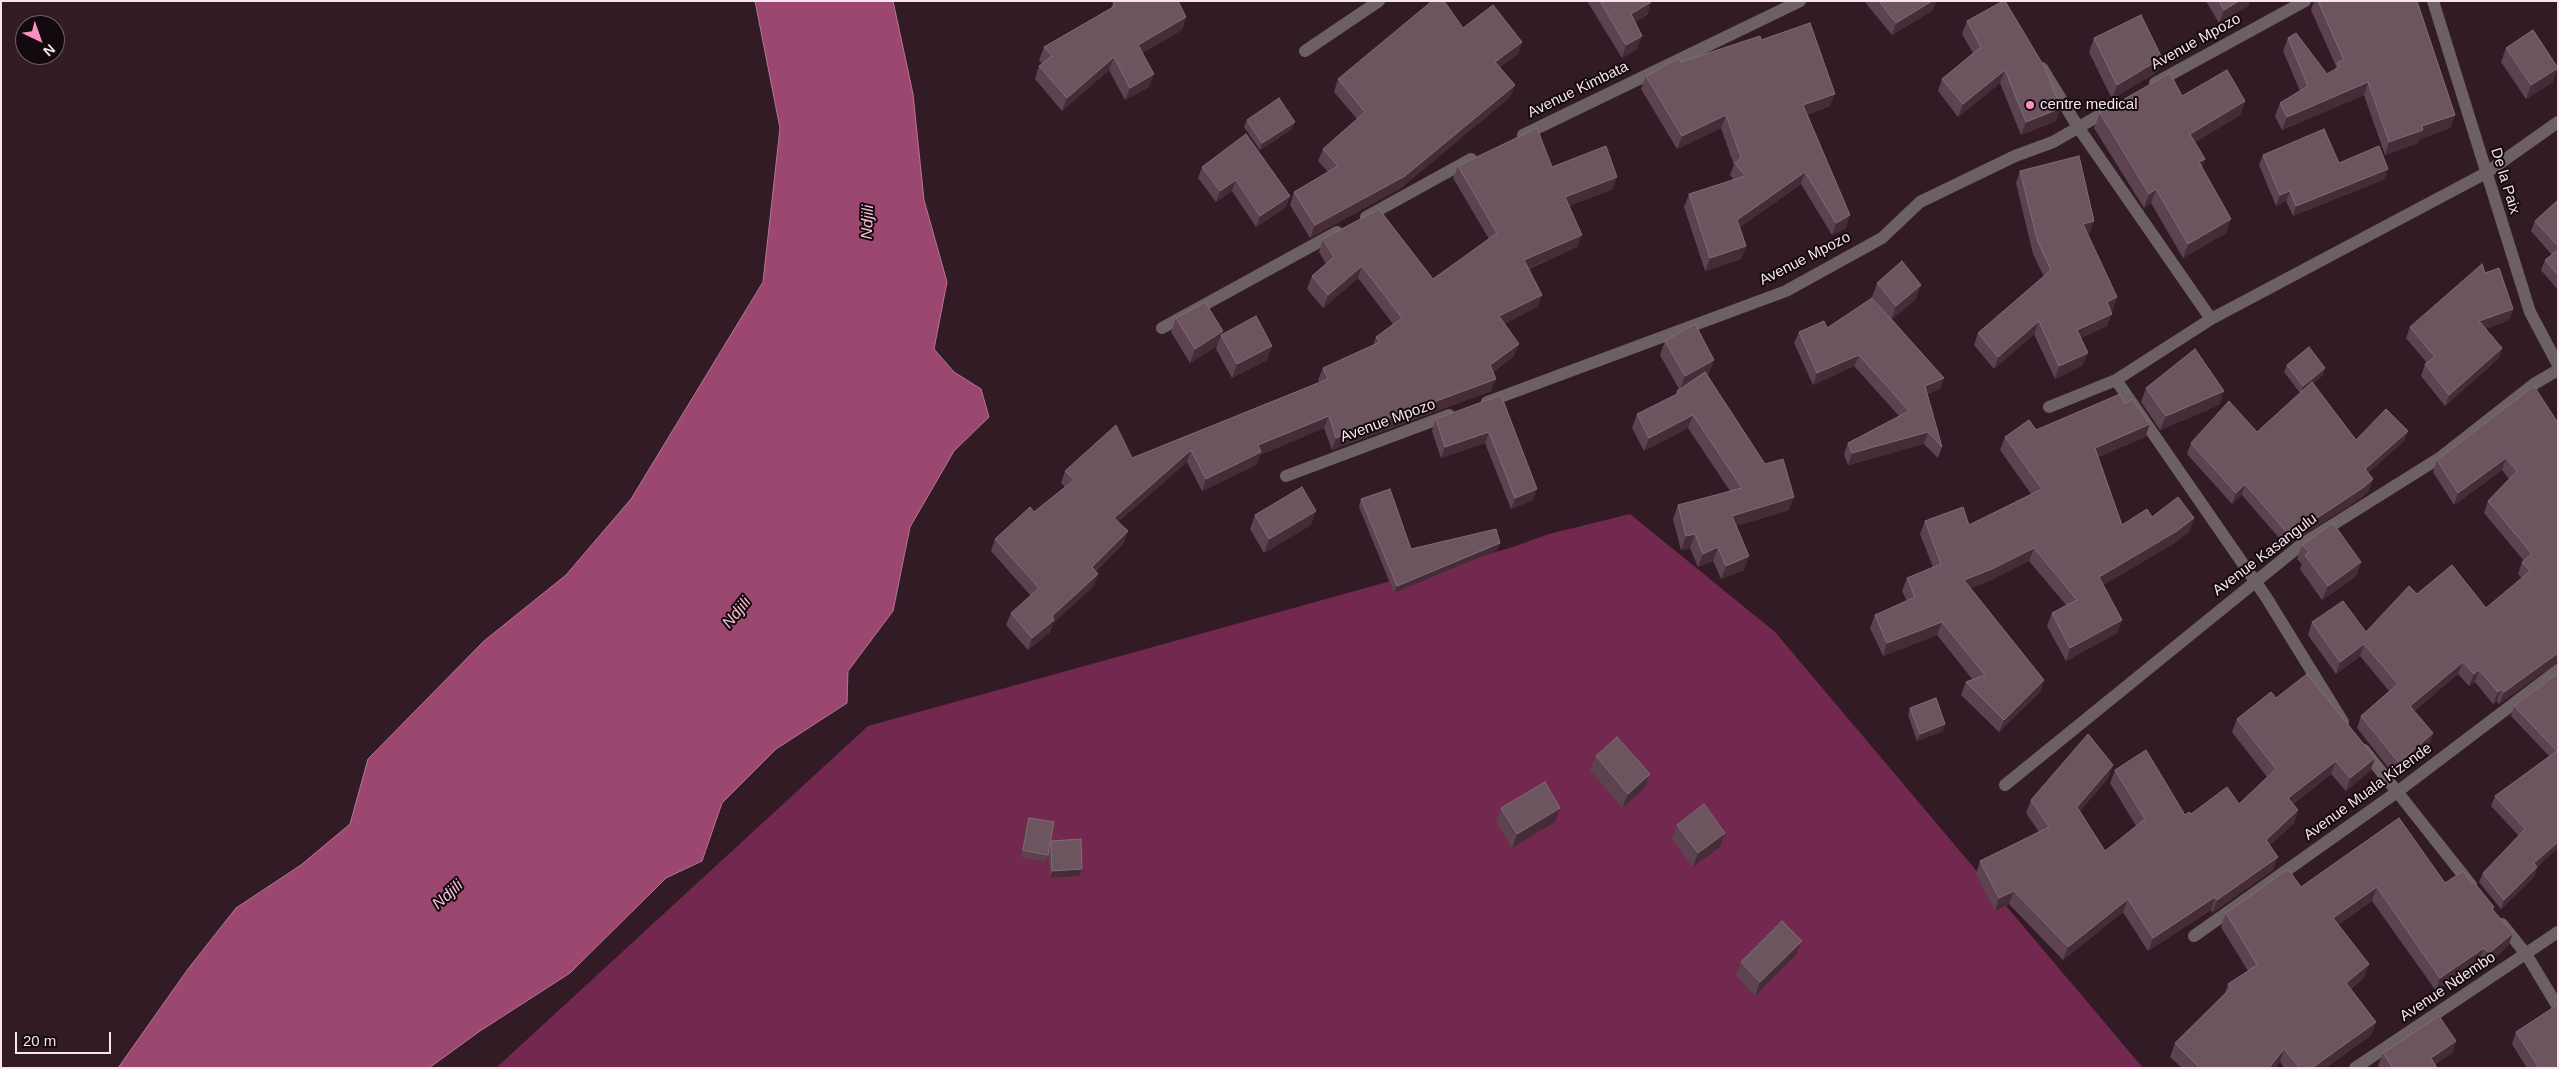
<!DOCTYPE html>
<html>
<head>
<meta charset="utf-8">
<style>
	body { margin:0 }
	#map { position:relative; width:2559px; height:1069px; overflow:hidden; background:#331b26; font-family:Helvetica,sans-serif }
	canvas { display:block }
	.frame { position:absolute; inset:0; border:2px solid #f6e5ec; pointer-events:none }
	.north { position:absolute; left:15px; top:15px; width:50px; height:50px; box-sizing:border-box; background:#14090e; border:1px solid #6e6167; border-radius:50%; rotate:138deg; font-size:14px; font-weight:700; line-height:20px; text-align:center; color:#f6e5ec }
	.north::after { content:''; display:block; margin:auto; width:18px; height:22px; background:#fc8fc2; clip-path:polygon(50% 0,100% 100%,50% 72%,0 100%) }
	.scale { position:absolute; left:15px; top:1032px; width:96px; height:22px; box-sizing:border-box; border:2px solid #f6e5ec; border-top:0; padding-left:6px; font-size:15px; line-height:18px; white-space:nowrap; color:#f6e5ec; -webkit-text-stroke:4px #14090e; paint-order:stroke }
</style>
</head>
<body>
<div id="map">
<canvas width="2559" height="1069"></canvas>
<div class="frame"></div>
<div class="north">N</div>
<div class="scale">20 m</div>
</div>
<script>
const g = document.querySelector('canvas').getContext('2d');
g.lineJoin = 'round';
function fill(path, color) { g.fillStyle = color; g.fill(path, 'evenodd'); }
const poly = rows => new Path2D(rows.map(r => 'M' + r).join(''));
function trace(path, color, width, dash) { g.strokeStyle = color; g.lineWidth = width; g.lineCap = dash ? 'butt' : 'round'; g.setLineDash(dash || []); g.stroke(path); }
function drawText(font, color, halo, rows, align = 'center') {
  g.font = font + ' Helvetica,sans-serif'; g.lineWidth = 4; g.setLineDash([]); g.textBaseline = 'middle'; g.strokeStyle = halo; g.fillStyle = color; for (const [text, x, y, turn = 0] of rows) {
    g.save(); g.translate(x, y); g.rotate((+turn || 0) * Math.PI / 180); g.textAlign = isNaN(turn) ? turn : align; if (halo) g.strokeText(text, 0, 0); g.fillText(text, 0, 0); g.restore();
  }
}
const green = poly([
	[1630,514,1775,632,2143,1068,496,1068,868,726,1510,548,1549,534]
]);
const water = poly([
	[755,1,893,1,913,94,924,200,947,282,934,349,954,372,981,389,989,417,954,451,910,527,893,611,848,671,847,703,776,749,722,803,702,861,666,878,570,973,480,1031,429,1068,118,1068,188,969,236,908,301,865,350,824,368,759,484,641,566,575,631,499,763,282,780,128,755,1]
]);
const minor = poly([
	[1305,51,1379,1],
	[2042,68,2078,127,2211,319],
	[2155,83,2305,1],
	[1523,135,1800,1],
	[1366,217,1471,159],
	[1162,328,1337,232],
	[2116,380,2266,597,2343,722],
	[1487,402,1786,291,1882,238,1920,202,2015,156,2053,142,2112,108],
	[2049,407,2116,380,2211,319,2486,173,2558,122],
	[1286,476,1449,415],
	[2364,750,2471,885],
	[2005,785,2302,544,2441,457,2534,384,2558,370],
	[2502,924,2526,954,2558,1007],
	[2194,936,2397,792,2558,670],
	[2355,1068,2558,932]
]);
const tertiary = poly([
	[2433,1,2530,312,2558,365]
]);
const wall = poly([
	[1587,1,1651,1,1647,15,1635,22,1637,49,1622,58],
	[1864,1,1936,1,1933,10,1892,35],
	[2206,1,2250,1,2248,6,2219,23],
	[2314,1,2417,1,2455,115,2450,128,2420,139,2418,143,2385,155,2364,95,2282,130,2275,116,2280,103,2300,91,2283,51,2288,38,2327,74,2335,70,2336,66,2311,10],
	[1113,3,1186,17,1182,30,1142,53,1149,87,1125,100,1109,70,1062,111,1035,79,1039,66,1042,63,1039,60,1044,47,1111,8],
	[1967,21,2056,121,2021,135,2000,83,1958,117,1938,91,1942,79,1973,53,1962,34],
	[1463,28,1522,42,1518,54,1500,67,1515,85,1510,97,1401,188,1310,238,1290,205,1294,192,1328,172,1318,161,1323,149,1357,119,1334,92,1338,79],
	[2094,38,2162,58,2157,72,2112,99,2089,52],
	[1761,40,1830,106,1807,115,1846,228,1832,235,1801,184,1740,227,1746,246,1741,259,1705,271,1684,207,1689,194,1734,180,1730,175,1734,165,1721,128,1677,149,1641,89,1646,76,1681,62],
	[2506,48,2553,82,2526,99,2501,62],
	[2182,96,2245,101,2240,115,2195,142,2205,159,2202,167,2226,233,2183,258,2151,203,2144,208,2094,128,2100,113],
	[1247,120,1292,129,1260,150,1244,127],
	[2263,155,2339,163,2385,179,2293,216,2286,201,2276,206,2259,165],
	[1458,166,1552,167,1613,189,1569,206,1577,247,1529,269,1542,295,1537,307,1504,324,1514,356,1493,372,1491,391,1332,450,1324,428,1260,455,1256,465,1202,491,1187,462,1118,522,1128,531,1123,544,1096,571,1094,586,1053,623,1050,632,1028,650,1006,625,1011,613,1031,596,991,551,995,539,1034,512,1065,487,1061,483,1065,471,1132,458,1320,383,1318,380,1323,368,1373,345,1376,337,1393,324,1358,278,1323,308,1307,289,1312,276,1326,264,1319,252,1323,239,1433,279,1489,239,1453,178],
	[1202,167,1290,196,1286,207,1256,227,1232,191,1216,202,1198,178],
	[2020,171,2090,233,2087,234,2113,310,2110,311,2107,326,2081,338,2083,365,2055,379,2034,334,1994,369,1974,345,1978,333,2044,277,2033,254,2016,183],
	[2558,200,2558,290,2541,270,2545,260,2552,255,2531,231,2535,221],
	[2485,273,2513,309,2509,320,2485,329,2502,348,2498,359,2445,406,2421,376,2425,364,2427,363,2406,338,2410,327],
	[1877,283,1916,299,1892,319,1944,378,1940,389,1927,394,1942,447,1938,458,1924,444,1848,465,1844,454,1848,443,1899,416,1854,366,1813,385,1794,343,1799,332,1827,328,1885,312,1872,297],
	[1176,318,1222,334,1267,360,1232,378,1216,349,1217,346,1190,363,1171,332],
	[1665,341,1709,374,1707,375,1789,510,1736,526,1744,570,1721,579,1713,561,1698,567,1690,548,1681,550,1673,519,1678,505,1730,491,1688,428,1644,451,1632,428,1637,414,1675,395,1677,391,1679,389,1660,355],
	[2287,365,2323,375,2313,383,2356,440,2408,431,2404,441,2368,473,2373,479,2369,490,2361,498,2286,546,2242,495,2232,504,2187,454,2191,443,2257,432,2300,393,2284,372],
	[2146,388,2224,391,2219,405,2160,430,2141,402],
	[1501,395,1533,500,1511,509,1485,443,1441,458,1432,431,1436,419],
	[2125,404,2150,424,2145,437,2098,457,2122,525,2152,517,2190,531,2173,544,2103,585,2122,620,2117,633,2066,661,2047,626,2052,613,2066,605,2029,561,1987,582,1970,588,2044,680,2040,692,1999,732,1961,695,1966,682,1973,680,1937,635,1883,656,1870,628,1875,615,1907,601,1902,591,1907,578,1933,567,1920,534,1925,521,1969,525,2031,494,2000,450,2005,437,2036,430],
	[2558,423,2558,662,2499,704,2497,701,2493,704,2475,682,2469,686,2458,674,2414,711,2433,733,2429,745,2394,775,2357,728,2361,716,2389,691,2360,656,2336,674,2308,635,2312,622,2366,632,2417,594,2486,608,2522,578,2518,574,2522,562,2524,561,2484,513,2488,501,2509,479,2502,470,2454,505,2433,472,2437,460],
	[1361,499,1411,549,1500,543,1497,550,1394,593,1359,507],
	[1255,515,1311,525,1264,553,1250,529],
	[2302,545,2361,562,2356,576,2322,600,2300,569,2302,564,2297,559],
	[2558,673,2558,848,2537,867,2534,877,2501,909,2479,882,2483,873,2519,836,2491,806,2495,796,2549,756,2511,716,2514,706],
	[2276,698,2375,758,2370,771,2346,791,2331,774,2293,804,2298,810,2294,823,2270,845,2273,870,2212,913,2211,910,2148,951,2123,912,2063,960,2009,904,1995,911,1976,874,1980,861,2039,832,2026,813,2031,800,2113,765,2108,778,2080,811,2105,851,2136,826,2110,783,2115,770,2185,815,2239,804,2267,777,2232,732,2237,719],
	[1910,708,1943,731,1917,741,1908,715],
	[1596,756,1650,774,1645,788,1622,808,1590,770],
	[1501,808,1555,822,1512,848,1496,822],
	[1029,818,1051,841,1082,869,1080,876,1050,878,1048,854,1045,862,1021,857,1026,825],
	[1677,825,1725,833,1720,847,1693,867,1672,839],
	[2445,883,2471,883,2494,907,2493,910,2513,933,2508,946,2484,967,2479,961,2436,991,2372,901,2338,925,2364,978,2351,989,2376,1022,2371,1035,2326,1068,2284,1068,2280,1062,2275,1068,2182,1068,2170,1057,2175,1043,2225,993,2228,984,2248,971,2221,927,2226,913,2301,887],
	[1796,955,1755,996,1736,976,1741,962],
	[2516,1032,2558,1068,2527,1068,2512,1044],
	[2456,1041,2452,1053,2435,1064,2437,1068,2380,1068,2378,1066,2383,1053]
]);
const shadedWall = poly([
	[1932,1,1936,1,1933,10,1892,35,1896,23],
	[2239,1,2250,1,2248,6,2219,23,2224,10],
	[1651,2,1647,15,1627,27,1631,14],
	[1186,17,1182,30,1133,58,1138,45],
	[1642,36,1637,49,1622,58,1626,45],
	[1522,42,1518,54,1490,74,1495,62],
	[1114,57,1109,70,1062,111,1067,98],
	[2162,58,2157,72,2112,99,2117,85],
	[2558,68,2553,82,2526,99,2531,85],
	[2005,70,2000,83,1958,117,1963,104],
	[1154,74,1149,87,1125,100,1130,88],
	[2368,82,2364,95,2282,130,2287,117],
	[1515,85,1510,97,1401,188,1310,238,1315,225],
	[1835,94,1830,106,1798,118,1803,105],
	[2245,101,2240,115,2184,148,2190,134],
	[2061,108,2056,121,2021,135,2026,122],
	[1726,115,1721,128,1677,149,1682,136],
	[2455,115,2450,128,2420,139,2418,143,2385,155,2389,142,2422,126],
	[1295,122,1292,129,1260,150,1262,143],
	[2205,159,2200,173,2199,162],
	[2388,169,2385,179,2293,216,2296,206],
	[1805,172,1801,184,1732,233,1737,220],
	[1617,177,1613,189,1561,209,1565,197],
	[1236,180,1232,191,1216,202,1220,191],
	[2156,189,2151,203,2144,208,2149,194],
	[2290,191,2286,201,2276,206,2280,195],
	[1290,196,1286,207,1256,227,1260,216],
	[1850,215,1846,228,1832,235,1836,223],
	[2231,219,2226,233,2183,258,2188,244],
	[2094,221,2090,233,2078,236,2083,224],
	[1582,235,1577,247,1520,272,1524,260],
	[1746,246,1741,259,1705,271,1710,258],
	[1362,266,1358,278,1323,308,1328,295],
	[1921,285,1916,299,1891,320,1896,306],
	[1542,295,1537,307,1494,329,1499,316],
	[2117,297,2113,310,2102,315,2107,302],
	[2513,309,2509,320,2475,332,2479,321],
	[2112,314,2107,326,2073,342,2077,330],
	[2039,321,2034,334,1994,369,1998,357],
	[1223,331,1217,346,1190,363,1195,349],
	[1519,344,1514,356,1486,377,1490,365],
	[1272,346,1267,360,1232,378,1237,364],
	[2502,348,2498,359,2445,406,2449,395],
	[2088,353,2083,365,2055,379,2059,366],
	[1859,355,1854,366,1813,385,1817,373],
	[1714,360,1709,374,1680,390,1685,376],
	[2325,368,2323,375,2301,393,2303,386],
	[1944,378,1940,389,1921,397,1925,386],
	[1496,379,1491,391,1332,450,1336,438],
	[2224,391,2219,405,2160,430,2166,416],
	[1693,415,1688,428,1644,451,1649,438],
	[1329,416,1324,428,1260,455,1256,465,1202,491,1206,479,1258,445],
	[2150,424,2145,437,2090,460,2095,448],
	[2408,431,2404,441,2361,479,2365,469],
	[1489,432,1485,443,1441,458,1445,447],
	[1928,432,1924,444,1848,465,1852,453],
	[1191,450,1187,462,1109,530,1114,518],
	[2506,458,2502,470,2454,505,2458,493],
	[2373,479,2369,490,2361,498,2286,546,2290,536],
	[2245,484,2242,495,2232,504,2236,493],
	[1537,489,1533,500,1511,509,1515,498],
	[1794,497,1789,510,1727,529,1732,516],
	[1316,511,1311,525,1264,553,1269,539],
	[2194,518,2190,531,2173,544,2095,590,2099,577],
	[1128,531,1123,544,1088,580,1092,567],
	[1695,534,1690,548,1681,550,1686,536],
	[1500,543,1497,550,1394,593,1397,586],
	[1718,547,1713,561,1698,567,1703,554],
	[2034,548,2029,561,1987,582,1959,592,1964,580],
	[1749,556,1744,570,1721,579,1726,566],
	[2361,562,2356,576,2322,600,2328,586],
	[1098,574,1094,586,1053,623,1050,632,1028,650,1032,638,1052,616],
	[2122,620,2117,633,2066,661,2070,648],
	[1942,622,1937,635,1883,656,1887,643],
	[2364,644,2360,656,2336,674,2340,662],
	[2558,653,2558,662,2499,704,2504,692],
	[2463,662,2458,674,2405,718,2410,706],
	[2479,670,2475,682,2469,686,2474,674],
	[2044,680,2040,692,1999,732,2004,720],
	[2501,689,2497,701,2493,704,2498,692],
	[1945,724,1943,731,1917,741,1920,734],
	[2433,733,2429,745,2394,775,2399,763],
	[2375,758,2370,771,2346,791,2350,778],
	[2336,761,2331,774,2283,811,2288,798],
	[2113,765,2108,778,2072,820,2077,807],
	[1650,774,1645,788,1622,808,1628,794],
	[1560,808,1555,822,1512,848,1517,834],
	[2298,810,2294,823,2261,853,2266,840],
	[1725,833,1720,847,1693,867,1698,853],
	[2558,842,2558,848,2537,867,2534,877,2501,909,2504,900,2534,863],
	[2278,857,2273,870,2212,913,2217,900],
	[1082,869,1080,876,1050,878,1052,871],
	[2377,887,2372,901,2328,932,2333,918],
	[2014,891,2009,904,1995,911,1999,898],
	[2215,897,2211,910,2148,951,2153,938],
	[2128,899,2123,912,2063,960,2068,947],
	[2513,933,2508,946,2484,967,2489,953],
	[1802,941,1796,955,1755,996,1760,982],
	[2484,948,2479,961,2436,991,2440,978],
	[2369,964,2364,978,2341,996,2346,983],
	[2376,1022,2371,1035,2326,1068,2312,1068],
	[2456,1041,2452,1053,2430,1068,2431,1058],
	[2284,1049,2280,1062,2275,1068,2269,1068]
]);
const building = poly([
	[1117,1,1178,1,1186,17,1138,45,1154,74,1130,88,1114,57,1067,98,1039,66,1052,56,1044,47,1115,6,1113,3,1117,1],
	[1432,1,1444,1,1463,28,1493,5,1522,42,1495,62,1515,85,1405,176,1315,225,1294,192,1338,166,1323,149,1365,112,1338,79,1432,1],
	[1600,1,1651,1,1651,2,1631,14,1642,36,1626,45,1600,1],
	[1879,1,1932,1,1896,23,1879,1],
	[2003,1,2005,1,2045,68,2061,108,2026,122,2005,70,1963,104,1942,79,1981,47,1967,21,2003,1],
	[2219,1,2239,1,2224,10,2219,1],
	[2318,1,2417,1,2455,115,2422,126,2423,130,2389,142,2368,82,2287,117,2280,103,2308,86,2288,38,2296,33,2327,74,2339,67,2337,63,2344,60,2318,1],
	[2141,15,2162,58,2117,85,2094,38,2141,15],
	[1810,23,1835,94,1803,105,1850,215,1836,223,1805,172,1737,220,1746,246,1710,258,1689,194,1745,176,1735,163,1741,158,1726,115,1682,136,1646,76,1679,58,1681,62,1760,36,1761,40,1810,23],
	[2533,30,2558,68,2531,85,2506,48,2533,30],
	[2227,70,2245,101,2190,134,2205,159,2199,162,2231,219,2188,244,2156,189,2149,194,2100,113,2170,73,2182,96,2227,70],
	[1279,98,1295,122,1262,143,1247,120,1279,98],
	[1537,128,1552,167,1606,146,1617,177,1565,197,1582,235,1524,260,1542,295,1499,316,1519,344,1490,365,1496,379,1336,438,1329,416,1258,445,1261,452,1206,479,1191,450,1114,518,1128,531,1092,567,1098,574,1052,616,1054,620,1032,638,1011,613,1039,588,995,539,1030,507,1034,512,1074,480,1065,471,1116,425,1132,458,1328,379,1323,368,1380,342,1376,337,1402,318,1362,266,1328,295,1312,276,1334,257,1323,239,1379,209,1433,279,1497,233,1458,166,1537,128],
	[2324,129,2339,163,2379,146,2388,169,2296,206,2290,191,2280,195,2263,155,2324,129],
	[1246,134,1290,196,1260,216,1236,180,1220,191,1202,167,1246,134],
	[2079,156,2094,221,2083,224,2117,297,2107,302,2112,314,2077,330,2088,353,2059,366,2039,321,1998,357,1978,333,2051,270,2038,242,2020,171,2079,156],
	[2558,200,2558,246,2535,221,2558,200],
	[2558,250,2558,275,2545,260,2558,250],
	[1902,261,1921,285,1896,306,1877,283,1902,261],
	[2482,264,2485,273,2499,268,2513,309,2479,321,2502,348,2449,395,2425,364,2435,357,2410,327,2482,264],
	[1872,298,1944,378,1925,386,1942,447,1928,432,1852,453,1848,443,1909,411,1859,355,1817,373,1799,332,1824,321,1827,328,1872,298],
	[1205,302,1223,331,1195,349,1176,318,1205,302],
	[1256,316,1272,346,1237,364,1221,335,1256,316],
	[1695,324,1714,360,1685,376,1665,341,1695,324],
	[2309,347,2325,368,2303,386,2287,365,2309,347],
	[2195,349,2224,391,2166,416,2146,388,2195,349],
	[1705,372,1765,464,1783,459,1794,497,1732,516,1749,556,1726,566,1718,547,1703,554,1695,534,1686,536,1678,505,1742,488,1693,415,1649,438,1637,414,1679,393,1677,391,1705,372],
	[2312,382,2356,440,2386,409,2408,431,2365,469,2373,479,2364,487,2290,536,2245,484,2236,493,2191,443,2229,401,2257,432,2312,382],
	[2534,386,2558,423,2558,653,2504,692,2501,689,2498,692,2479,670,2474,674,2463,662,2410,706,2433,733,2399,763,2361,716,2398,684,2364,644,2340,662,2312,622,2343,601,2366,632,2409,586,2417,594,2452,565,2486,608,2530,571,2522,562,2532,554,2488,501,2517,471,2506,458,2458,493,2437,460,2534,386],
	[2120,394,2125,404,2132,399,2150,424,2095,448,2122,525,2147,509,2152,517,2178,497,2194,518,2177,531,2099,577,2122,620,2070,648,2052,613,2077,600,2034,548,1992,569,1964,580,2044,680,2004,720,1966,682,1985,675,1942,622,1887,643,1875,615,1915,597,1907,578,1941,564,1925,521,1963,507,1969,525,2042,489,2005,437,2029,420,2036,430,2120,394],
	[1501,395,1537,489,1515,498,1489,432,1445,447,1436,419,1501,395],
	[1302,487,1316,511,1269,539,1255,515,1302,487],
	[1390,489,1411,549,1496,529,1500,543,1397,586,1361,499,1390,489],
	[2333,523,2361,562,2328,586,2305,555,2309,552,2302,545,2333,523],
	[2558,673,2558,842,2534,863,2537,867,2504,900,2483,873,2525,829,2495,796,2557,751,2514,706,2558,673],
	[2307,674,2375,758,2350,778,2336,761,2288,798,2298,810,2266,840,2278,857,2217,900,2215,897,2153,938,2128,899,2068,947,2014,891,1999,898,1980,861,2049,827,2031,800,2088,734,2113,765,2077,807,2105,851,2145,819,2115,770,2146,750,2185,815,2189,812,2191,814,2227,787,2239,804,2276,769,2237,719,2271,692,2276,698,2307,674],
	[1936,698,1945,724,1920,734,1910,708,1936,698],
	[1617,737,1650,774,1628,794,1596,756,1617,737],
	[1545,782,1560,808,1517,834,1501,808,1545,782],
	[1704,804,1725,833,1698,853,1677,825,1704,804],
	[1029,818,1054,822,1048,855,1023,850,1029,818],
	[2399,818,2445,883,2463,871,2471,883,2473,881,2494,907,2492,909,2513,933,2489,953,2484,948,2440,978,2377,887,2333,918,2369,964,2346,983,2376,1022,2312,1068,2300,1068,2284,1049,2269,1068,2200,1068,2175,1043,2231,988,2228,984,2257,965,2226,913,2288,869,2301,887,2399,818],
	[1081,839,1082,869,1052,871,1051,841,1081,839],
	[1782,921,1802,941,1760,982,1741,962,1782,921],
	[2557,1005,2558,1007,2558,1068,2535,1068,2538,1066,2516,1032,2557,1005],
	[2439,1016,2456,1041,2431,1058,2437,1068,2393,1068,2383,1053,2439,1016]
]);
const markers = [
	[2030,105,5,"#fc8fc2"]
];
const streetNames = [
	["Avenue Mpozo",2196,42,-29],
	["Avenue Kimbata",1578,90,-26],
	["De la Paix",2505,181,73],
	["Avenue Mpozo",1805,259,-27],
	["Avenue Mpozo",1388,421,-20],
	["Avenue Kasangulu",2265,555,-37],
	["Avenue Muala Kizende",2368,792,-36],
	["Avenue Ndembo",2448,987,-34]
];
const poiNames = [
	["centre medical",2040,105]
];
const waterNames = [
	["Ndjili",868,222,-88],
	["Ndjili",737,613,-51],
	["Ndjili",448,895,-42]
];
fill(green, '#73284f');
fill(water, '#9b4770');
trace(water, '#b67695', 1);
trace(minor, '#6d6065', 12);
trace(tertiary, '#6d6065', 12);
fill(wall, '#5d434f');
fill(shadedWall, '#452c37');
fill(building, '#6d5560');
trace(building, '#826b76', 1);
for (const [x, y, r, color] of markers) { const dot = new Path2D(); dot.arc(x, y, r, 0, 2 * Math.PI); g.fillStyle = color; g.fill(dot); trace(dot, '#14090e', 2); }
drawText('15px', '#f6e5ec', '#14090e', streetNames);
drawText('15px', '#f6e5ec', '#14090e', poiNames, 'left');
drawText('italic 16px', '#f5c4d9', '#14090e', waterNames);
</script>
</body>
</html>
